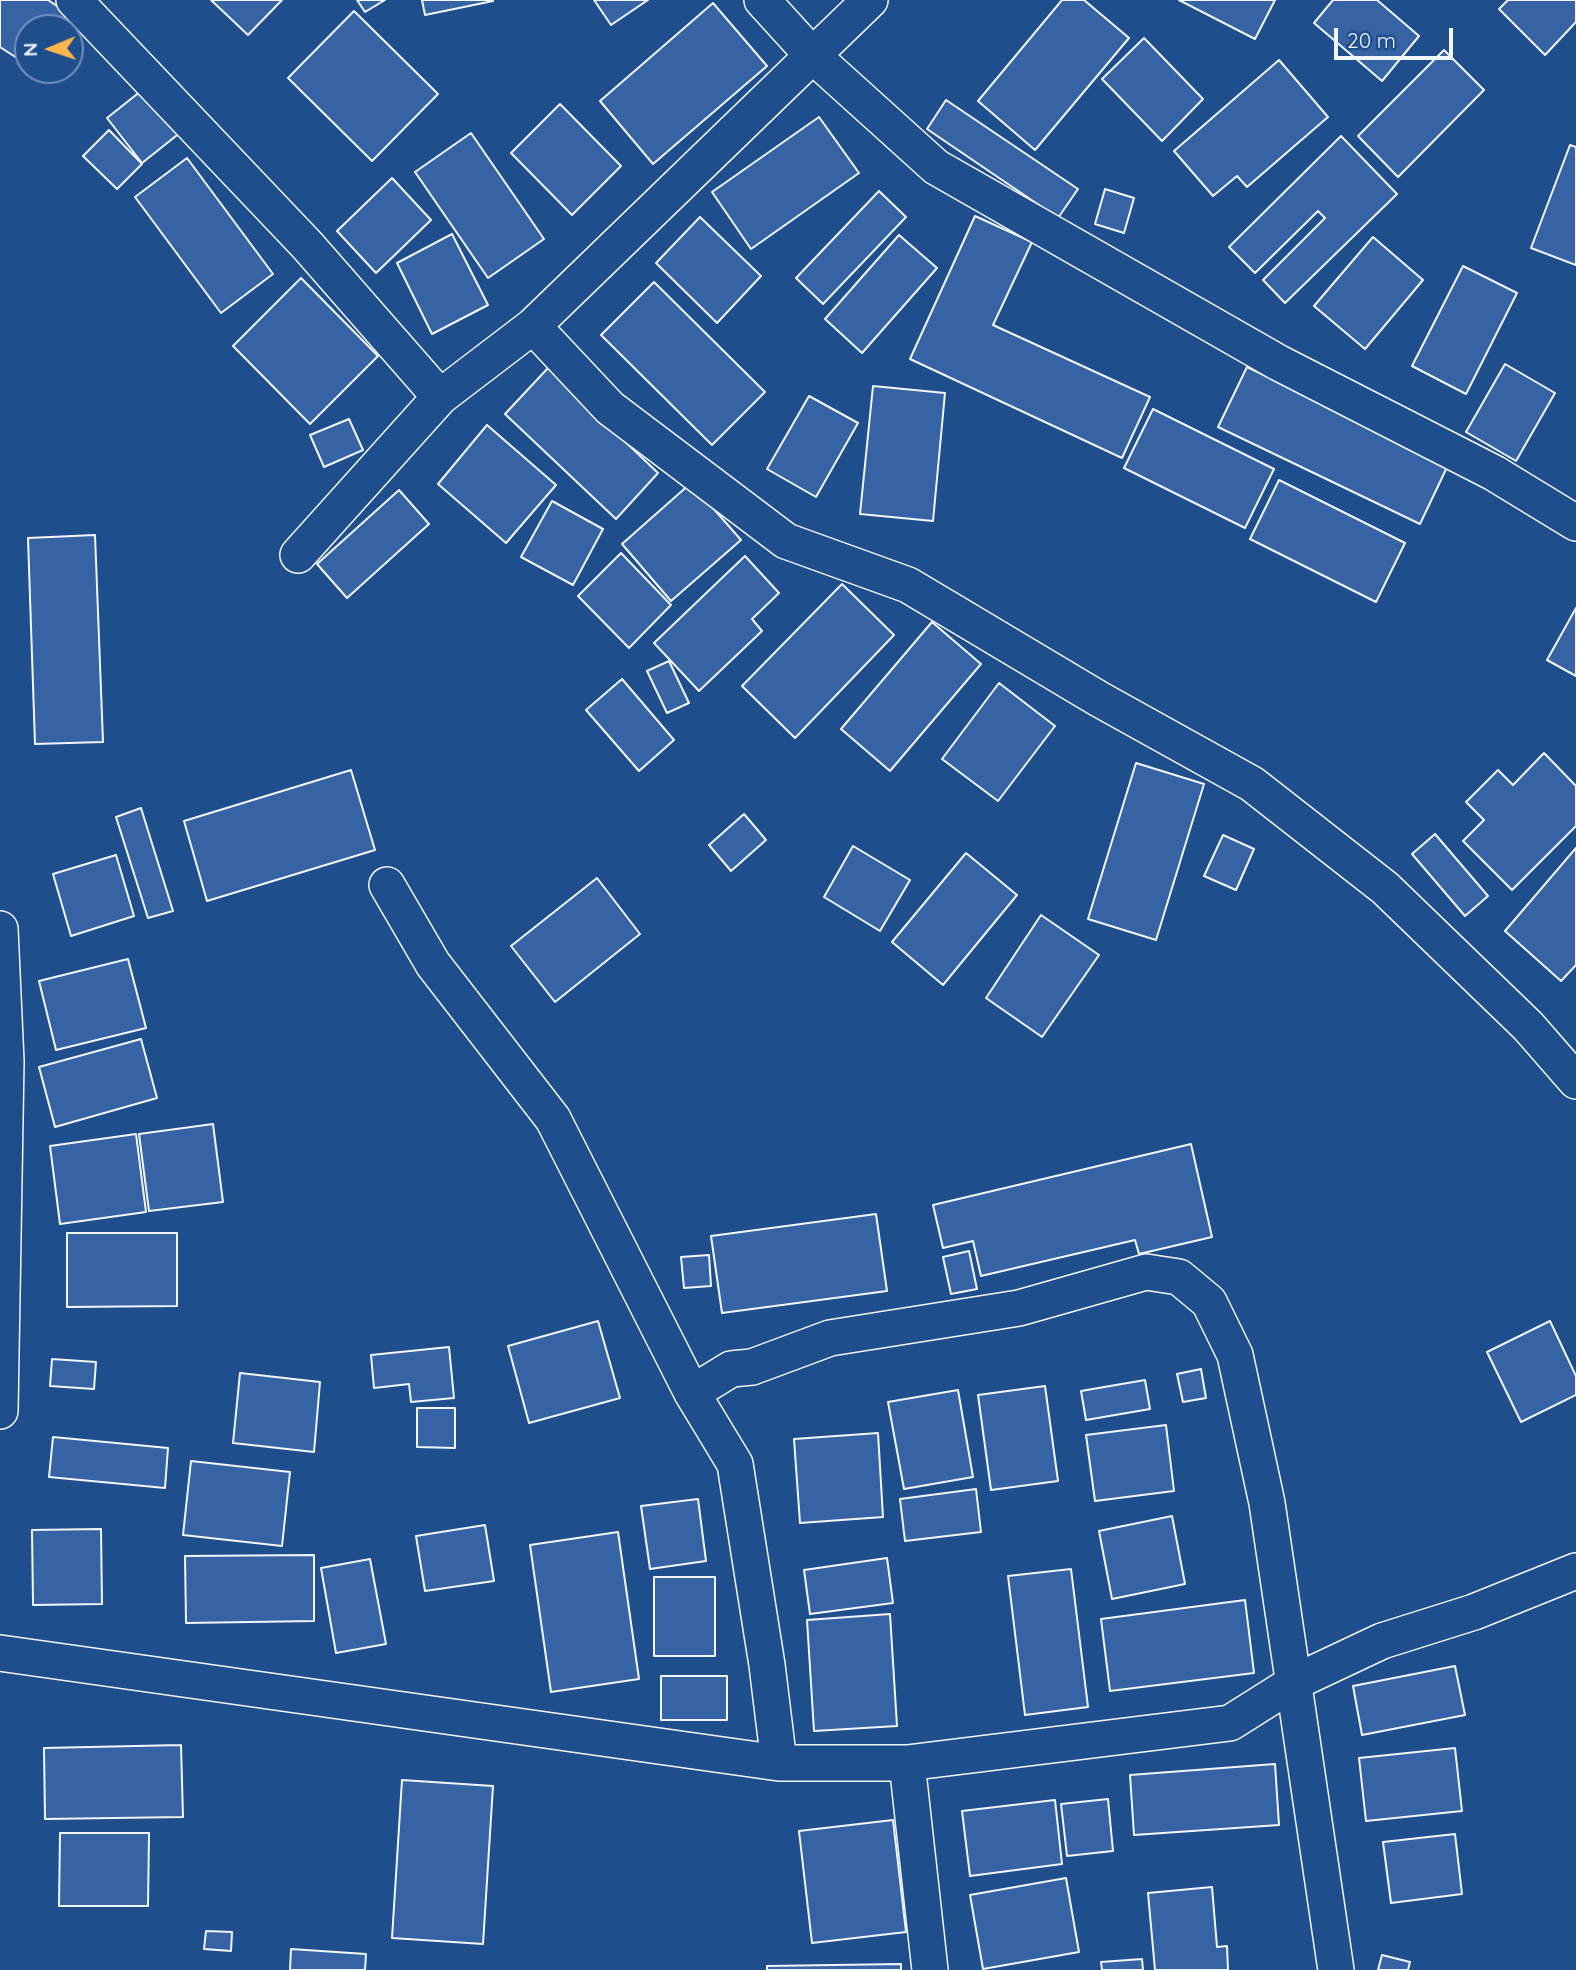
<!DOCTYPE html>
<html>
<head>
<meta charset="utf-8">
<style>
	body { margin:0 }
	#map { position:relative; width:1576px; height:1970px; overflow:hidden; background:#1f4e8c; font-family:Quicksand,sans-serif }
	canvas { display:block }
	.north { position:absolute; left:14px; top:14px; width:70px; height:70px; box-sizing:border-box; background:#1f4e8c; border:2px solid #7391ba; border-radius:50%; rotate:268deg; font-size:19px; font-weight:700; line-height:28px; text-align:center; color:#f2f6ff }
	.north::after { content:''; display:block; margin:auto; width:24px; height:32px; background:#ffb74d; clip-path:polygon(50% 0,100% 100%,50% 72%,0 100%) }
	.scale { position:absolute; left:1334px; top:28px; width:119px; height:32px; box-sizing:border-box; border:4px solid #f2f6ff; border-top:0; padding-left:9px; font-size:21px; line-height:24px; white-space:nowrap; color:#f2f6ff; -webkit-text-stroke:5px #1f4e8c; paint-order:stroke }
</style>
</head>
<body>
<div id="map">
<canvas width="1576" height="1970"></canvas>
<div class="north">N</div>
<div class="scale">20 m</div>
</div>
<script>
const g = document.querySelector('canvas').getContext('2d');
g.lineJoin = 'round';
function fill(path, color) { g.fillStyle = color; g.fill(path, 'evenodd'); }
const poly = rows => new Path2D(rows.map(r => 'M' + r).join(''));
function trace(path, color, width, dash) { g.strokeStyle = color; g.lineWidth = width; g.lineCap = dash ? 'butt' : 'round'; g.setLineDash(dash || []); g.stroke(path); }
const building = poly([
	[0,0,48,0,72,16,64,28,28,28,28,65,0,47,0,0],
	[211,0,282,0,248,35,211,0],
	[357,0,385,0,365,12,357,0],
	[422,0,493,0,493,1,425,15,422,0],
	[594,0,648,0,611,25,594,0],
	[1062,0,1084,0,1129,38,1035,150,978,101,1062,0],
	[1179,0,1275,0,1255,39,1179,0],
	[1333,0,1377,0,1419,36,1382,81,1314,23,1333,0],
	[1508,0,1576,0,1576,22,1545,55,1499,9,1508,0],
	[713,3,767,66,653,164,600,101,713,3],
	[354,11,438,94,372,161,288,78,354,11],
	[1144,38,1203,99,1162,141,1102,79,1144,38],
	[1444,50,1484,90,1398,177,1358,136,1444,50],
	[1279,60,1328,117,1247,187,1237,176,1213,196,1174,151,1279,60],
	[151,83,186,128,142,163,107,118,151,83],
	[946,100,1078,189,1058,218,927,129,946,100],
	[560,104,621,166,572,215,511,153,560,104],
	[819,117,859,173,751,249,712,192,819,117],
	[109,130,142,164,117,189,83,156,109,130],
	[471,133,544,239,488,278,415,172,471,133],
	[1341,136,1397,194,1285,303,1263,280,1325,218,1318,211,1255,273,1229,247,1341,136],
	[1570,145,1576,147,1576,265,1531,248,1570,145],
	[187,158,273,274,221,313,135,197,187,158],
	[392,178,431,220,376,273,337,231,392,178],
	[1105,189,1134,198,1124,233,1095,224,1105,189],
	[879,191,906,217,823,304,796,278,879,191],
	[975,216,1032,242,993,325,1150,397,1122,458,910,359,975,216],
	[700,217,761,276,717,323,656,263,700,217],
	[452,234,488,305,432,334,397,263,452,234],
	[899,235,937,268,862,353,825,319,899,235],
	[1373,237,1423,280,1365,349,1314,306,1373,237],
	[1463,266,1517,293,1466,394,1412,366,1463,266],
	[301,278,378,356,310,424,233,346,301,278],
	[654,282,765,392,712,445,601,335,654,282],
	[1505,364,1555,393,1516,461,1466,432,1505,364],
	[1247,367,1449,463,1420,524,1218,427,1247,367],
	[548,368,658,473,616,519,505,414,548,368],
	[873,386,945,393,933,521,860,514,873,386],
	[809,396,858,423,816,497,767,469,809,396],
	[1153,409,1274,469,1245,528,1124,468,1153,409],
	[349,419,363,450,324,467,310,435,349,419],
	[487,425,556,485,506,543,438,484,487,425],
	[1279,480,1405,543,1376,602,1250,539,1279,480],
	[691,483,741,540,671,601,622,544,691,483],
	[399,490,429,524,347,598,317,564,399,490],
	[552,501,603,529,573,585,521,557,552,501],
	[95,535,103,742,35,744,28,538,95,535],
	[621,553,671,605,629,648,578,596,621,553],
	[745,556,779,593,752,619,762,631,699,691,654,643,745,556],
	[842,584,894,635,795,738,742,686,842,584],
	[1576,608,1576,676,1547,660,1576,608],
	[932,622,981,664,890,771,841,729,932,622],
	[669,661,689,703,667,713,647,671,669,661],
	[622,679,674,740,639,771,586,710,622,679],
	[999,683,1055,726,998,801,942,759,999,683],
	[1544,753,1576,786,1576,826,1512,890,1463,841,1484,820,1466,802,1498,770,1513,785,1544,753],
	[1136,763,1204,784,1156,940,1088,919,1136,763],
	[351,770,375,850,207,901,184,821,351,770],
	[141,808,173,911,148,918,116,817,141,808],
	[744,814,766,840,731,871,709,845,744,814],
	[1435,834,1488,896,1465,916,1412,854,1435,834],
	[1223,835,1254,849,1236,890,1204,876,1223,835],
	[853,846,910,880,880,931,824,897,853,846],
	[1576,848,1576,965,1561,981,1505,931,1576,848],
	[966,853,1017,895,943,985,892,942,966,853],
	[116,855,134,916,71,936,53,874,116,855],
	[597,878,640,934,555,1002,511,946,597,878],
	[1041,915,1099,955,1042,1037,986,998,1041,915],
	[128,959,146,1028,56,1050,39,981,128,959],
	[141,1039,157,1098,55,1127,39,1067,141,1039],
	[213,1124,223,1202,149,1211,139,1134,213,1124],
	[136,1134,146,1212,60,1224,50,1146,136,1134],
	[1191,1144,1212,1237,1139,1254,1135,1240,981,1276,973,1241,943,1248,933,1205,1191,1144],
	[876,1214,887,1291,722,1313,711,1236,876,1214],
	[67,1233,177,1233,177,1306,67,1307,67,1233],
	[969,1251,977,1289,951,1294,943,1257,969,1251],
	[709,1255,711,1286,684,1288,681,1257,709,1255],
	[598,1321,620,1398,529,1423,508,1346,598,1321],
	[1550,1321,1576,1376,1576,1395,1521,1422,1487,1352,1550,1321],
	[449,1347,454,1398,411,1402,409,1384,374,1388,371,1355,449,1347],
	[52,1359,96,1362,94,1389,50,1386,52,1359],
	[1201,1369,1206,1398,1183,1402,1177,1374,1201,1369],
	[240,1373,320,1382,314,1452,233,1443,240,1373],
	[1145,1380,1150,1409,1086,1420,1081,1391,1145,1380],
	[1045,1386,1058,1481,991,1490,978,1395,1045,1386],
	[958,1390,973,1477,904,1489,888,1402,958,1390],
	[417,1408,455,1408,455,1448,417,1447,417,1408],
	[1166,1425,1174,1491,1095,1501,1086,1435,1166,1425],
	[878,1433,883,1517,800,1523,794,1439,878,1433],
	[53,1437,168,1448,165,1488,49,1477,53,1437],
	[191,1461,290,1472,282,1546,183,1535,191,1461],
	[976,1489,981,1532,905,1541,900,1499,976,1489],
	[698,1499,706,1561,650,1569,641,1506,698,1499],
	[1172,1516,1185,1584,1112,1599,1099,1531,1172,1516],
	[485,1525,494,1581,425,1591,416,1536,485,1525],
	[101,1529,102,1604,33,1605,32,1530,101,1529],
	[618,1532,639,1679,551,1692,530,1545,618,1532],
	[314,1555,314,1621,186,1623,185,1556,314,1555],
	[887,1558,893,1603,810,1614,804,1570,887,1558],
	[370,1559,386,1644,336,1653,321,1568,370,1559],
	[1071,1569,1088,1707,1025,1715,1008,1576,1071,1569],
	[654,1577,715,1577,715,1656,654,1656,654,1577],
	[1245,1600,1254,1673,1110,1691,1101,1619,1245,1600],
	[890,1614,897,1726,814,1731,807,1620,890,1614],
	[1455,1666,1465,1715,1362,1735,1353,1686,1455,1666],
	[661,1676,727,1676,727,1720,661,1720,661,1676],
	[181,1745,183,1817,45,1819,44,1748,181,1745],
	[1455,1748,1462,1811,1366,1821,1359,1758,1455,1748],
	[1275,1764,1279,1825,1134,1835,1130,1775,1275,1764],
	[402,1780,493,1786,483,1944,392,1938,402,1780],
	[1108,1799,1113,1851,1067,1856,1061,1804,1108,1799],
	[1055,1800,1062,1864,970,1876,962,1811,1055,1800],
	[893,1820,906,1932,812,1943,799,1831,893,1820],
	[60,1833,149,1833,148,1906,59,1906,60,1833],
	[1455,1834,1462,1894,1391,1903,1383,1842,1455,1834],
	[1066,1878,1079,1952,983,1969,970,1895,1066,1878],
	[1212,1887,1217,1947,1227,1946,1228,1970,1155,1970,1148,1893,1212,1887],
	[206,1931,232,1932,231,1951,204,1949,206,1931],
	[291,1949,366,1954,365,1970,290,1970,291,1949],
	[1382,1955,1410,1962,1408,1970,1378,1970,1382,1955],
	[1142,1959,1143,1970,1102,1970,1101,1962,1142,1959],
	[901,1964,901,1970,767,1970,767,1966,901,1964]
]);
const street = poly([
	[74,0,307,245,440,397],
	[762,0,812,55,936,167,1279,363,1494,473,1576,523],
	[533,326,610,408,786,541,908,585,1099,699,1252,784,1385,888,1528,1026,1576,1081],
	[298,555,440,397,533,326,870,0],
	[387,885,433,964,553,1119,692,1393],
	[0,929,6,1061,0,1411],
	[0,1653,779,1763,907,1763,1230,1723,1295,1682,1382,1641,1474,1612,1576,1571],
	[779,1763,767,1665,735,1464,692,1393,731,1369,752,1367,830,1338,1019,1308,1146,1272,1179,1277,1209,1302,1235,1355,1267,1503,1336,1970],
	[907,1763,930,1970]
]);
fill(building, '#3563a3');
trace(building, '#f2f6ff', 2);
trace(street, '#f2f6ff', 38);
trace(street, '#1f4e8c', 35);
</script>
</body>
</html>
